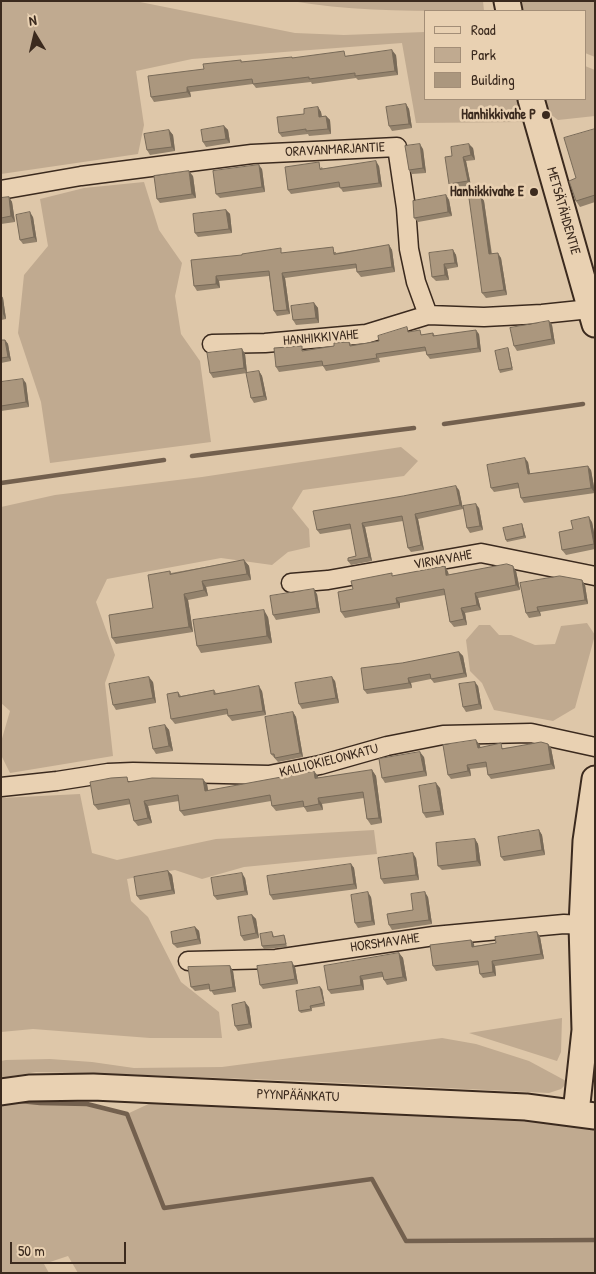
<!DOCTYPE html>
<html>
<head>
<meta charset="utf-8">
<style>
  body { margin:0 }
  #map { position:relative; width:596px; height:1274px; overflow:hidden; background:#dec7a9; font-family:"Patrick Hand",sans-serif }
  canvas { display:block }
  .frame { position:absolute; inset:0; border:2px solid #3b2a1e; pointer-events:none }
  .legend { position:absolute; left:424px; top:10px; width:162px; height:90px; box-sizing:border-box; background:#e9d1b2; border:1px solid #a38e77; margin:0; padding:6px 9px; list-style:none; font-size:15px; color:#3b2a1e }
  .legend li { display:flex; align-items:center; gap:10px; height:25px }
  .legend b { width:25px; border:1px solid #a38e77 }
  .north { position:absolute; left:10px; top:10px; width:50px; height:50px; -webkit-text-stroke:4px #e9d1b2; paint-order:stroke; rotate:351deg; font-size:14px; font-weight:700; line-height:20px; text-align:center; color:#3b2a1e }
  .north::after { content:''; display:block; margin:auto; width:18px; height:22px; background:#3b2a1e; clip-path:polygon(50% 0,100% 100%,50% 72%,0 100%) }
  .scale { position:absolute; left:10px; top:1242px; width:116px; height:22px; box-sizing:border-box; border:2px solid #3b2a1e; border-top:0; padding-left:6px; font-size:15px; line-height:18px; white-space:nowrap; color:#3b2a1e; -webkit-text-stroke:4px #e9d1b2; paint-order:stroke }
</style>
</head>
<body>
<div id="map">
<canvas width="596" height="1274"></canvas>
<div class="frame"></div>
<ul class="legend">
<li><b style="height:6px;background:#e9d1b2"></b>Road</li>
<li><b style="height:14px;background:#c0aa90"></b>Park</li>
<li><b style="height:14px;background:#ab977e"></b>Building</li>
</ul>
<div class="north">N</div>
<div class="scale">50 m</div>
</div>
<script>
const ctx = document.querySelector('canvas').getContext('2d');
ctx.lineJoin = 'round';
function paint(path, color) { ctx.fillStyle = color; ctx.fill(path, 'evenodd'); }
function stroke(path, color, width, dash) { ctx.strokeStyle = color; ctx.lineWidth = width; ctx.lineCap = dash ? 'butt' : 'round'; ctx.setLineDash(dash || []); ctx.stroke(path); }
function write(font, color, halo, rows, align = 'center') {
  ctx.font = font + ' "Patrick Hand",sans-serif'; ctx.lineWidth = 5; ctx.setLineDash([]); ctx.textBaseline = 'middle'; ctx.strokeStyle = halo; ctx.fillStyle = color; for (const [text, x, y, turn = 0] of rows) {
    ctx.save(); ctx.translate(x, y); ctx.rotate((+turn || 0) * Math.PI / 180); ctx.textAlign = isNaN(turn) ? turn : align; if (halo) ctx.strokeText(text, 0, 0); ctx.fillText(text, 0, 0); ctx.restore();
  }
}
const green = new Path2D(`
  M 1,1 L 135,1 L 295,33 L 344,35 L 425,32 L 425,99 L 518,99 L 524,122 L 416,123 L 402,43 L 192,59 L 136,71 L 144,125 L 138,154 L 1,174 Z
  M 291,1 L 483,1 L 484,11 C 420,11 355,12 291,1 Z
  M 522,1 L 595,1 L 595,57 L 585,53 L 585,11 L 523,11 Z
  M 585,66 L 595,70 L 595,116 L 558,120 L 545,110 L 543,99 L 585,99 Z
  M 144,182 L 159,230 L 182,263 L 175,296 L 181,334 L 200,361 L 211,442 L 50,463 L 41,402 L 18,333 L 24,275 L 48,246 L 40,199 L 84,188 Z
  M 401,447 L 418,461 L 404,476 L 303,490 L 292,508 L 309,529 L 310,547 L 288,552 L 272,565 L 221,558 L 107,579 L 96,602 L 115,655 L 105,683 L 113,756 L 10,773 L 1,755 L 1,742 L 10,711 L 1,703 L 1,507 L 55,495 L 202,477 Z
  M 587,623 L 595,635 L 575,708 L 553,721 L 494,710 L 482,683 L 470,671 L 466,640 L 479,625 L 490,625 L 499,635 L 511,635 L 535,645 L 555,644 L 561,626 Z
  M 80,794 L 92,853 L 117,860 L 216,839 L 374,830 L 377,854 L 244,867 L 202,879 L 175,870 L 127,879 L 131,901 L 148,917 L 181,982 L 219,1012 L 222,1038 L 150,1038 L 33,1029 L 1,1032 L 1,798 Z
  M 562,1018 L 561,1052 L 557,1061 L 469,1033 Z
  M 442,1038 L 476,1044 L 529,1061 L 568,1082 L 561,1089 L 549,1093 L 302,1081 L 115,1074 L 36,1072 L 1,1078 L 1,1061 L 6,1060 L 50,1059 L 92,1062 L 134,1068 L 222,1067 Z
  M 9,1100 L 40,1103 L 87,1104 L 127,1114 L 155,1101 L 515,1117 L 595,1128 L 595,1273 L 78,1273 L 68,1256 L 44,1264 L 49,1273 L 1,1273 L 1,1102 Z`);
const stream = new Path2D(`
  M 444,424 L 583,404
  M 192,456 L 414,428
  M 1,483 L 164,460
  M 20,1101 L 40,1103 L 87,1104 L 127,1114 L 164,1208 L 372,1179 L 406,1241 L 595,1240`);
const minor = new Path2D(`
  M 1,190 L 81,176 L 252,154 L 397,147 L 406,208 L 409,249 L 416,282 L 428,315 L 484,317 L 542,314 L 590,309
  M 212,344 L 265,343 L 366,334 L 428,315
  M 291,583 L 328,580 L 481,553 L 595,576
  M 1,787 L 57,781 L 108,773 L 133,772 L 269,775 L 320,765 L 387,746 L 443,735 L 531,733 L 595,747
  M 188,961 L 276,959 L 434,936 L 564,924 L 582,925`);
const secondary = new Path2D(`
  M 507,1 L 509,11
  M 531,99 L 595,324
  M 1,1092 L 29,1088 L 93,1087 L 526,1107 L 595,1116
  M 576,1113 L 585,1030 L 582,925 L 586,841 L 595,779`);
const wall = new Path2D(`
  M 396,55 L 398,75 L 358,80 L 356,78 L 312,84 L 311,82 L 256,88 L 253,84 L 190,92 L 191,97 L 154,102 L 151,97 L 204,69 L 243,62 L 293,58 Z
  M 406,104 L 409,109 L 412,128 L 392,131 L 389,126 Z
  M 318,107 L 321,112 L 322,116 L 326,116 L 330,120 L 331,134 L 309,136 L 308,134 L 282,137 L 279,133 L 304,114 Z
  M 224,126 L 228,130 L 230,143 L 206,147 L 203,142 Z
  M 595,129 L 595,202 L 580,207 L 576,201 L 576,178 Z
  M 169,130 L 173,135 L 175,151 L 150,155 L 147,150 Z
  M 473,148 L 475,160 L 466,161 L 471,186 L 453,188 L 449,184 L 452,156 Z
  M 423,149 L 426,173 L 412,174 L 409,170 Z
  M 379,166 L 382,187 L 343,192 L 340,187 L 291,194 L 288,190 L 322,167 L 323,169 Z
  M 262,169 L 265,192 L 220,198 L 216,194 Z
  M 193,176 L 196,198 L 160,203 L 157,199 Z
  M 446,195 L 449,200 L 452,216 L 418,222 L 414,218 Z
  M 481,196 L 484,201 L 492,254 L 501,258 L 507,295 L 486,298 L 482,293 Z
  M 9,197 L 12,202 L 15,222 L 1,224 L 1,198 Z
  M 226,210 L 230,214 L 232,233 L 198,237 L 195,233 Z
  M 33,217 L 37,242 L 23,244 L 20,240 Z
  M 389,245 L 392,250 L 395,272 L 361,277 L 357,272 L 357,268 L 285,278 L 290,314 L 277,316 L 274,311 L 269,276 L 219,281 L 220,288 L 197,291 L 194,286 L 191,260 L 284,253 L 336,252 L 336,253 Z
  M 453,250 L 456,255 L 458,267 L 447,269 L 449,280 L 436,281 L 432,277 Z
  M 1,295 L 3,298 L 6,319 L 1,320 Z
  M 314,303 L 318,308 L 319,323 L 296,325 L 293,320 Z
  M 549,321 L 552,325 L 555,344 L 517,351 L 514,346 Z
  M 410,332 L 423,335 L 433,333 L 435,336 L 479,334 L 481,352 L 430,359 L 427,355 L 426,351 L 379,358 L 380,362 L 326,371 L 323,366 L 279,372 L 276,367 L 305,350 L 334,346 L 349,342 L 352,345 L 379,341 Z
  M 1,340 L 5,340 L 8,344 L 11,361 L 1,363 Z
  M 508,348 L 509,351 L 513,370 L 500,373 L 499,370 Z
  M 242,349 L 245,354 L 247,373 L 213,378 L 210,373 Z
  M 259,371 L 262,376 L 267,400 L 254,403 L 251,398 Z
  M 1,382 L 26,383 L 29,407 L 1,411 Z
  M 528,462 L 530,474 L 591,470 L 595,493 L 524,503 L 521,498 L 519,488 L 494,492 L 491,488 Z
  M 459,490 L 463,509 L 418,519 L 424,550 L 411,552 L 408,548 L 403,521 L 365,527 L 372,561 L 351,565 L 348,561 L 356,556 L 351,529 L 320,534 L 317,530 Z
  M 479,508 L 483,530 L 470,533 L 467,528 Z
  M 592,522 L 595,538 L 595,549 L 566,555 L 562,550 L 573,529 Z
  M 522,524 L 523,527 L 526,538 L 507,542 L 506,540 Z
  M 244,560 L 249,566 L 251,580 L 206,587 L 208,596 L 188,600 L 193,632 L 116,644 L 112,638 L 153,608 L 170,571 L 171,573 Z
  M 445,566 L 448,572 L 449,575 L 516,571 L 520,590 L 478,598 L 481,610 L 465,613 L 467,625 L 454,627 L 450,622 L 445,595 L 400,603 L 400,608 L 345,618 L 341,612 L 353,589 L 393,576 Z
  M 582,580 L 585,585 L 588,604 L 540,612 L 541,616 L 529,618 L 526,613 Z
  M 317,594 L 320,613 L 276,620 L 273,615 Z
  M 268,617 L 272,643 L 201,653 L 197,646 Z
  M 459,652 L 463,656 L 467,677 L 434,683 L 431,679 L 411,683 L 412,688 L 367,694 L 364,690 L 402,663 Z
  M 335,681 L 339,703 L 302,709 L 299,704 Z
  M 153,682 L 156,703 L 116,710 L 113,705 Z
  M 478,686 L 482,709 L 466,712 L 463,707 Z
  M 214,690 L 216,693 L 262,691 L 266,715 L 232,721 L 228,716 L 228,714 L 175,724 L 171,719 L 178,692 L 181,696 Z
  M 293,712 L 296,717 L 303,757 L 278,762 L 271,754 Z
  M 165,725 L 169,730 L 173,751 L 156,754 L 153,749 Z
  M 548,744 L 551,748 L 555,769 L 491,779 L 488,775 L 487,767 L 470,769 L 471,776 L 451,779 L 448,775 L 480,745 L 480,747 L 504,748 Z
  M 424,757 L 427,776 L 385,783 L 382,778 Z
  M 372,770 L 376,776 L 382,823 L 371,825 L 367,819 L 364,798 L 322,804 L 323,810 L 307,812 L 304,807 L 276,811 L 272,806 L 271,801 L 184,816 L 180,811 L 179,801 L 148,806 L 152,823 L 138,826 L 134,821 L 131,804 L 98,810 L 94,805 L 130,782 L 207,784 L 208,791 L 318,776 L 318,778 Z
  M 440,788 L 444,815 L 426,818 L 423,813 Z
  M 539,830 L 542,835 L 545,855 L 504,861 L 501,857 Z
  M 475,839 L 478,844 L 481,866 L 442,870 L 438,866 Z
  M 416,858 L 419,880 L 384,884 L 381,879 Z
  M 351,864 L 354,868 L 357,889 L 273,900 L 270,895 Z
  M 168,871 L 172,875 L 175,894 L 140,900 L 137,896 Z
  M 245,878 L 248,895 L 217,900 L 214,896 Z
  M 371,897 L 375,925 L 358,928 L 355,923 Z
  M 428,897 L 432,924 L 392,930 L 389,925 L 413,910 Z
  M 252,915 L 256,919 L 259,938 L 244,941 L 241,936 Z
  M 195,927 L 199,931 L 201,944 L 177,948 L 173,944 Z
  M 537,932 L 540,937 L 544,959 L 495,966 L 496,976 L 483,978 L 480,974 L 479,965 L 436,971 L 433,966 L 471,940 L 474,944 L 474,946 L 496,943 Z
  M 273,934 L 274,937 L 284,935 L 285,937 L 287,947 L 264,949 L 262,946 Z
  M 399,953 L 403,958 L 407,981 L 387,985 L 384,980 L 383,977 L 363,980 L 364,990 L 331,994 L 328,990 Z
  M 230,966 L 233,971 L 236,992 L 214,995 L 210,989 L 195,991 L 191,987 Z
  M 295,967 L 298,984 L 263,989 L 260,985 Z
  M 322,989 L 325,1006 L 312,1008 L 312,1011 L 301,1013 L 299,1011 Z
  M 249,1007 L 252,1028 L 238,1031 L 235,1026 Z`);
const shadedWall = new Path2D(`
  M 392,50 L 396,55 L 398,75 L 395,71 Z
  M 187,87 L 190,92 L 191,97 L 187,92 Z
  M 406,104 L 409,109 L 412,128 L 409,124 Z
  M 318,107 L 321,112 L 322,121 L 319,117 Z
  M 326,116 L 330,120 L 331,134 L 328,129 Z
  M 224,126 L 228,130 L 230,143 L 226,139 Z
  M 169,130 L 173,135 L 175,151 L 172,147 Z
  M 420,144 L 423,149 L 426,173 L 423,168 Z
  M 469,144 L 473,148 L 475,160 L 471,155 Z
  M 463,157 L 466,161 L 471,186 L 468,181 Z
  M 376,161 L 379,166 L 382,187 L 379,183 Z
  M 259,165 L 262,169 L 265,192 L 262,187 Z
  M 189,171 L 193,176 L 196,198 L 192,194 Z
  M 446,195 L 449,200 L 452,216 L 448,212 Z
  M 481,196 L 484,201 L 492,259 L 489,254 Z
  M 9,197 L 12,202 L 15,222 L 11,216 Z
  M 226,210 L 230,214 L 232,233 L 229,229 Z
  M 30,212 L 33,217 L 37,242 L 34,237 Z
  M 389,245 L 392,250 L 395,272 L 392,267 Z
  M 453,250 L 456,255 L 458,267 L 455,263 Z
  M 498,253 L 501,258 L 507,295 L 504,290 Z
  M 444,264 L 447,269 L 449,280 L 445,275 Z
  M 282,273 L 285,278 L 290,314 L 287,310 Z
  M 216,276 L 219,281 L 220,288 L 216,284 Z
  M 1,295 L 3,298 L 6,319 L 3,314 Z
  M 314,303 L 318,308 L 319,323 L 316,318 Z
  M 549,321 L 552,325 L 555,344 L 552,339 Z
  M 476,330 L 479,334 L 481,352 L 478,348 Z
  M 5,340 L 8,344 L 11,361 L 8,357 Z
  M 242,349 L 245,354 L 247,373 L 244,368 Z
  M 259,371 L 262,376 L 267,400 L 264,396 Z
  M 23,379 L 26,383 L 29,407 L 26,402 Z
  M 525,458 L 528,462 L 531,479 L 528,474 Z
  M 588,466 L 591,470 L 595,493 L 591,488 Z
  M 456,486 L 459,490 L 463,509 L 460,505 Z
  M 476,504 L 479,508 L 483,530 L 480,526 Z
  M 415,514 L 418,519 L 424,550 L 421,545 Z
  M 589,517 L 592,522 L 595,538 L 595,546 L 594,544 Z
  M 362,523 L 365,527 L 372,561 L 369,557 Z
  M 522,524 L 523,527 L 526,538 L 524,536 Z
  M 244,560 L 249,566 L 251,580 L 247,574 Z
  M 445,566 L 448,572 L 450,581 L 446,575 Z
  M 513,566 L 516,571 L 520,590 L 516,585 Z
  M 582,580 L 585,585 L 588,604 L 585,600 Z
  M 202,581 L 206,587 L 208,596 L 204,590 Z
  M 314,589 L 317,594 L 320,613 L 317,608 Z
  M 475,593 L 478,598 L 481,610 L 477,605 Z
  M 184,594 L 188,600 L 193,632 L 189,627 Z
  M 396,598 L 400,603 L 400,608 L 397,603 Z
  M 537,607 L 540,612 L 541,616 L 538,611 Z
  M 461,608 L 465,613 L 467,625 L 464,619 Z
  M 264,610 L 268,617 L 272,643 L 267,636 Z
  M 459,652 L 463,656 L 467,677 L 464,673 Z
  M 149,677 L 153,682 L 156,703 L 153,698 Z
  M 332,677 L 335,681 L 339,703 L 336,698 Z
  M 408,678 L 411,683 L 412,688 L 409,683 Z
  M 475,682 L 478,686 L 482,709 L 479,704 Z
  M 259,686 L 262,691 L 266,715 L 263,711 Z
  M 293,712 L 296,717 L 303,757 L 300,753 Z
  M 165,725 L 169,730 L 173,751 L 169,746 Z
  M 476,740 L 480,745 L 481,752 L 478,748 Z
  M 548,744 L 551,748 L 555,769 L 551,764 Z
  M 420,752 L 424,757 L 427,776 L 424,771 Z
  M 467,765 L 470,769 L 471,776 L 468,771 Z
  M 372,770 L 376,776 L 382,823 L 379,818 Z
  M 314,771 L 318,776 L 319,784 L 315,778 Z
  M 203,779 L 207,784 L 209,796 L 205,791 Z
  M 436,783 L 440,788 L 444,815 L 441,811 Z
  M 318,798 L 322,804 L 323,810 L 319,804 Z
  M 144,801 L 148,806 L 152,823 L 148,818 Z
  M 539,830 L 542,835 L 545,855 L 542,850 Z
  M 475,839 L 478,844 L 481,866 L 477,861 Z
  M 413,853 L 416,858 L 419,880 L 416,875 Z
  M 351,864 L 354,868 L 357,889 L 354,884 Z
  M 168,871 L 172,875 L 175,894 L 172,890 Z
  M 242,873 L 245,878 L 248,895 L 245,891 Z
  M 368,892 L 371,897 L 375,925 L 372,921 Z
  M 425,892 L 428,897 L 432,924 L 429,920 Z
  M 252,915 L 256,919 L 259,938 L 256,933 Z
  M 195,927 L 199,931 L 201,944 L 198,939 Z
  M 537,932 L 540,937 L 544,959 L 541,954 Z
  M 471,940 L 474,944 L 475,951 L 472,947 Z
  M 399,953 L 403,958 L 407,981 L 403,977 Z
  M 492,961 L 495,966 L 496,976 L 493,972 Z
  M 292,962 L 295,967 L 298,984 L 295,979 Z
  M 230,966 L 233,971 L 236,992 L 233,987 Z
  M 360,976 L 363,980 L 364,990 L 361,985 Z
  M 320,987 L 322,989 L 325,1006 L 324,1003 Z
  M 245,1002 L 249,1007 L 252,1028 L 249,1024 Z`);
const building = new Path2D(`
  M 392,50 L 395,71 L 355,76 L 355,73 L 309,79 L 309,77 L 253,84 L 252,79 L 187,87 L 187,92 L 151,97 L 148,76 L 204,69 L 203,64 L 241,60 L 241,62 L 292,57 L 292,58 L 344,51 L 345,56 Z
  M 406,104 L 409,124 L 389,126 L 386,107 Z
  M 318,107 L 319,117 L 326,116 L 328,129 L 306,131 L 306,129 L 279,133 L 277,117 L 304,114 L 304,109 Z
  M 224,126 L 226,139 L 203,142 L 201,130 Z
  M 595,129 L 595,195 L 576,201 L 569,181 L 576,178 L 564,138 Z
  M 169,130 L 172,147 L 147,150 L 144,134 Z
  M 420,144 L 423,168 L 409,170 L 405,146 Z
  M 469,144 L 471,155 L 463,157 L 468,181 L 449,184 L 445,157 L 452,156 L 451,147 Z
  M 376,161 L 379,183 L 340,188 L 339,182 L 288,190 L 285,167 L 319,162 L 320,169 Z
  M 259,165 L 262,187 L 216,194 L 213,171 Z
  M 189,171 L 192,194 L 157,199 L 154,176 Z
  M 446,195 L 448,212 L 414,218 L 413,201 Z
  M 481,196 L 489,254 L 498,253 L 504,290 L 482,293 L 469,198 Z
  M 9,197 L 11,216 L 1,218 L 1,198 Z
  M 226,210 L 229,229 L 195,233 L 193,214 Z
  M 30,212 L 34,237 L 20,240 L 16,215 Z
  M 389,245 L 392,267 L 357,272 L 356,264 L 282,273 L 287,310 L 274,311 L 269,271 L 216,276 L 216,284 L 194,286 L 191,260 L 242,255 L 242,254 L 281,248 L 281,253 L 333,247 L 334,254 Z
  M 453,250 L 455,263 L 444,264 L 445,275 L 432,277 L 429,253 Z
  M 314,303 L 316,318 L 293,320 L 291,306 Z
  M 549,321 L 552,339 L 514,346 L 510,328 Z
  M 407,327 L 408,332 L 420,330 L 421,335 L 433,333 L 433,336 L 476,330 L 478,348 L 427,355 L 425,347 L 376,354 L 377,358 L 323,366 L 322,361 L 276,367 L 274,348 L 302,346 L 302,351 L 334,346 L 334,343 L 349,342 L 350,346 L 379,341 L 378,336 Z
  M 1,340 L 5,340 L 8,357 L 1,358 Z
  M 508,348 L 512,368 L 499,370 L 495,351 Z
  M 242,349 L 244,368 L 210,373 L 207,353 Z
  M 259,371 L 264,396 L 251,398 L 246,373 Z
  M 23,379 L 26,402 L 1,406 L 1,382 Z
  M 525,458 L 528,474 L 588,466 L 591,488 L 521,498 L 518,483 L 491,488 L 487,465 Z
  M 456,486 L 460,505 L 415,514 L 421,545 L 408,548 L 402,516 L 362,523 L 369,557 L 348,561 L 348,558 L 356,556 L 350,524 L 317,530 L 313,511 L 403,496 Z
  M 476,504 L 480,526 L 467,528 L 463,506 Z
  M 589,517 L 594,544 L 562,550 L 559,532 L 573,529 L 571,521 Z
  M 522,524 L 524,536 L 506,540 L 503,528 Z
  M 244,560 L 247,574 L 202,581 L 204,590 L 184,594 L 189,627 L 112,638 L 109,615 L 153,608 L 148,575 L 170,571 L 170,574 Z
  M 507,564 L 513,566 L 516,585 L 475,593 L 477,605 L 461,608 L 464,619 L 450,622 L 444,589 L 396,598 L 397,603 L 341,612 L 338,592 L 353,589 L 351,581 L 392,573 L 392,576 L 445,566 L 446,575 Z
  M 560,576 L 582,580 L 585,600 L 537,607 L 538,611 L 526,613 L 520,583 Z
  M 314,589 L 317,608 L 273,615 L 270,596 Z
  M 264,610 L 267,636 L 197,646 L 193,620 Z
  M 459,652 L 464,673 L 431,679 L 430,674 L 408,678 L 409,683 L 364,690 L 361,668 L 402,663 Z
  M 149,677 L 153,698 L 113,705 L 109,684 Z
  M 332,677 L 336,698 L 299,704 L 295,683 Z
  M 475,682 L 479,704 L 463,707 L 459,684 Z
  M 259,686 L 263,711 L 228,716 L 227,709 L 171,719 L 167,694 L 178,692 L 179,697 L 214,690 L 214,694 Z
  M 293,712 L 300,753 L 275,758 L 274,754 L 271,754 L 265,717 Z
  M 165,725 L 169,746 L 153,749 L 149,728 Z
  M 476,740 L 478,748 L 501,743 L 502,749 L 541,742 L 548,744 L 551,764 L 488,775 L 486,762 L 467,765 L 468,771 L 448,775 L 443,745 Z
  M 420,752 L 424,771 L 382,778 L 379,759 Z
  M 372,770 L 379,818 L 367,819 L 363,792 L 318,798 L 319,804 L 304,807 L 303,801 L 272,806 L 270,795 L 180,811 L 178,795 L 144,801 L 148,818 L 134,821 L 129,799 L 94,805 L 90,782 L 111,778 L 127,777 L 128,782 L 152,778 L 203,779 L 205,791 L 314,771 L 315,778 Z
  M 436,783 L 441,811 L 423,813 L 419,786 Z
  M 539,830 L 542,850 L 501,857 L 498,837 Z
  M 475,839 L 477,861 L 438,866 L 436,843 Z
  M 413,853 L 416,875 L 381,879 L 378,858 Z
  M 351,864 L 354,884 L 270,895 L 267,876 Z
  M 168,871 L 172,890 L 137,896 L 134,877 Z
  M 242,873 L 245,891 L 214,896 L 211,878 Z
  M 368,892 L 372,921 L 355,923 L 351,895 Z
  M 425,892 L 429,920 L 389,925 L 387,914 L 413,910 L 411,894 Z
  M 252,915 L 256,933 L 241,936 L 238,917 Z
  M 195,927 L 198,939 L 173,944 L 171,932 Z
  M 272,932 L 273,937 L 284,935 L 286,944 L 262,946 L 260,934 Z
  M 537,932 L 541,954 L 492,961 L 493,972 L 480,974 L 478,961 L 433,966 L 430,945 L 471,940 L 472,947 L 496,943 L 495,937 Z
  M 399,953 L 403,977 L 384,980 L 382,972 L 360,976 L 361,985 L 328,990 L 324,966 Z
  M 292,962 L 295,979 L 260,985 L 257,966 Z
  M 230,966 L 233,987 L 210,991 L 209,984 L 191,987 L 188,967 Z
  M 320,987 L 324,1003 L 310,1006 L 311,1009 L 299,1011 L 296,991 Z
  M 245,1002 L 249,1024 L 235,1026 L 232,1005 Z`);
const markers = [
  [546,115,5,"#3b2a1e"],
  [534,192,5,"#3b2a1e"]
];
const poiNames = [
  ["Hanhikkivahe P",536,115],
  ["Hanhikkivahe E",524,192]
];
const streetNames = [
  ["ORAVANMARJANTIE",335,150,-3],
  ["METSÄTÄHDENTIE",563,211,74],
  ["HANHIKKIVAHE",321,338,-5],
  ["VIRNAVAHE",443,560,-10],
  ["KALLIOKIELONKATU",329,761,-14],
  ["HORSMAVAHE",385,943,-8],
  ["PYYNPÄÄNKATU",298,1096,2]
];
paint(green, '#c0aa90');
stroke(stream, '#73604e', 4.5);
stroke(minor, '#3b2a1e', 21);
stroke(secondary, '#3b2a1e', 29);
stroke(minor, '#e9d1b2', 18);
stroke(secondary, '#e9d1b2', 25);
paint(wall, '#93826c');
paint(shadedWall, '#786a58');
paint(building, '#ab977e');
stroke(building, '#786a58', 1);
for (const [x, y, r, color] of markers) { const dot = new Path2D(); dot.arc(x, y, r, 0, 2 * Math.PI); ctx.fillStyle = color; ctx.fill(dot); stroke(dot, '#e9d1b2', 2); }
write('bold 14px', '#3b2a1e', '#e9d1b2', poiNames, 'right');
write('14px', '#3b2a1e', '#e9d1b2', streetNames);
</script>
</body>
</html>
